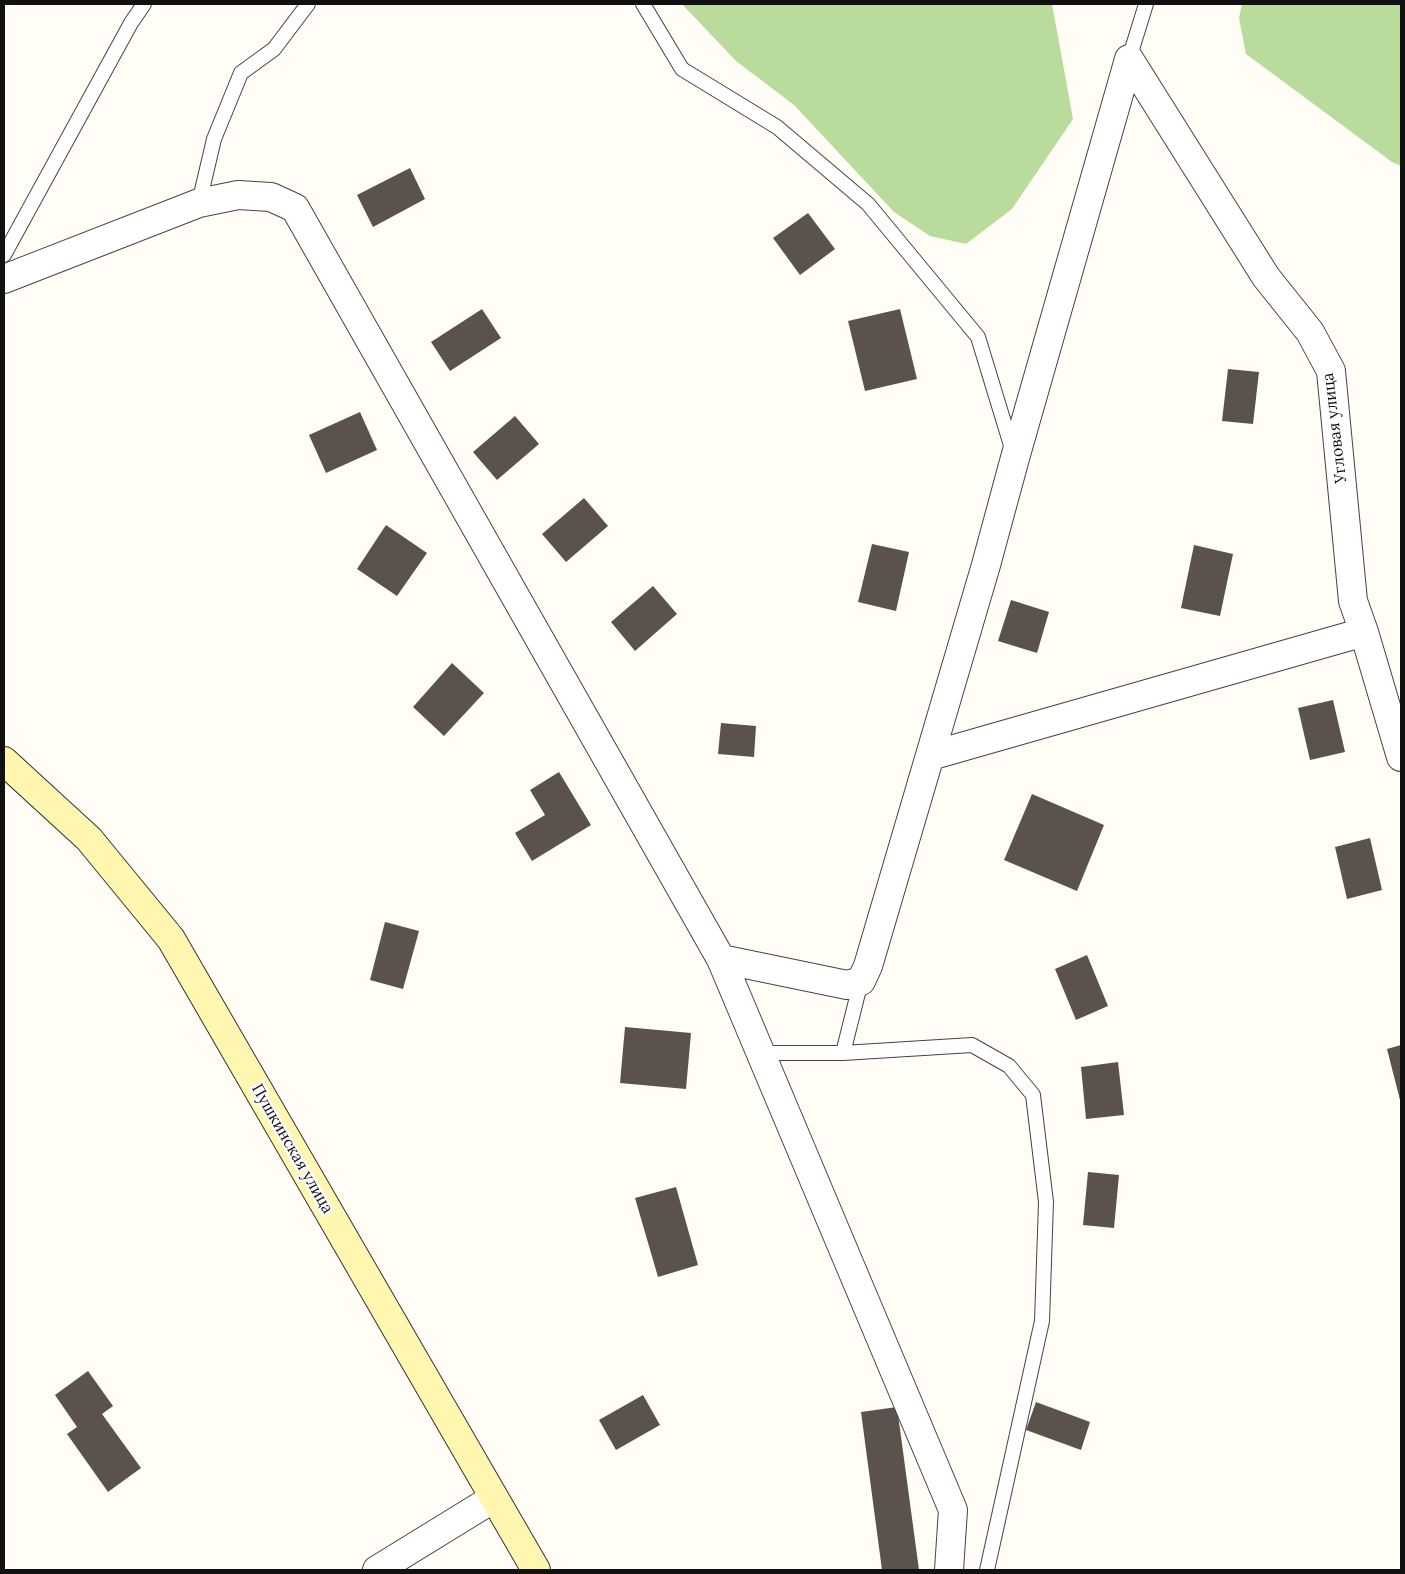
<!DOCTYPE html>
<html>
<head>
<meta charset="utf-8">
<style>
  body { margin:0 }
  #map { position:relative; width:1405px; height:1574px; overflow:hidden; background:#fffdf5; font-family:Lora,serif }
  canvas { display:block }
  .frame { position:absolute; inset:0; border:5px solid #111; pointer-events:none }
</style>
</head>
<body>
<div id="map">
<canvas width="1405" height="1574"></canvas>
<div class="frame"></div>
</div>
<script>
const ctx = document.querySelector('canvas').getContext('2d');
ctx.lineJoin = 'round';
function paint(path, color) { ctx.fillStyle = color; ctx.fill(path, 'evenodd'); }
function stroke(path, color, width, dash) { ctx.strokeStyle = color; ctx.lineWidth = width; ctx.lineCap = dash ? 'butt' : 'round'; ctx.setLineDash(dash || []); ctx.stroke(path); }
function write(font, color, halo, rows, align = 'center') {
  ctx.font = font + ' Lora,serif'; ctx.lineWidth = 5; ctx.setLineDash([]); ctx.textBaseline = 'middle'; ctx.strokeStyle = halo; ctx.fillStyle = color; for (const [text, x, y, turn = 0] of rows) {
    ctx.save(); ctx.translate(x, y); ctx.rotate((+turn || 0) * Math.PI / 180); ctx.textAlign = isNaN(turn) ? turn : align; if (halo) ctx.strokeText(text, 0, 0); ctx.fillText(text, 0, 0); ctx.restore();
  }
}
const forest = new Path2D(`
  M 682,4 L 1052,4 L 1073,119 L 1012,209 L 966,244 L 930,236 L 894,212 L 794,105 L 736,61 Z
  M 1242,4 L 1401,4 L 1401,166 L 1392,162 L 1246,54 L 1239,18 Z`);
const building = new Path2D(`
  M 410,168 L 425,199 L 373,227 L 357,195 Z
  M 808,213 L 835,249 L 800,275 L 773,238 Z
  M 482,309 L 501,338 L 450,371 L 431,342 Z
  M 900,309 L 917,379 L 865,391 L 848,321 Z
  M 1228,369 L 1259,372 L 1253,424 L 1222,421 Z
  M 360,412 L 377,450 L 326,473 L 309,435 Z
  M 515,416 L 539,444 L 497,480 L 473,452 Z
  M 584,498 L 608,526 L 566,562 L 542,534 Z
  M 386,525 L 427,553 L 397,596 L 357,569 Z
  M 872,544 L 909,552 L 896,611 L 858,602 Z
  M 1194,545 L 1233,554 L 1220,616 L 1181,608 Z
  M 653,586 L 677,614 L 635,651 L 611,622 Z
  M 1011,600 L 1049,612 L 1037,653 L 998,641 Z
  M 452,663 L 484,693 L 444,736 L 413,707 Z
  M 1333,700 L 1345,752 L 1310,760 L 1298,708 Z
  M 721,723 L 756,726 L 754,757 L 718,754 Z
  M 559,772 L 591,825 L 532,861 L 515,833 L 545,815 L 530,790 Z
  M 1032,794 L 1104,825 L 1077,891 L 1004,860 Z
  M 1370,838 L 1382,890 L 1347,899 L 1335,847 Z
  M 385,922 L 419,931 L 403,989 L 370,980 Z
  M 1087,955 L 1108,1006 L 1076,1020 L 1055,969 Z
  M 625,1027 L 691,1033 L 686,1089 L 620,1083 Z
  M 1401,1045 L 1401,1100 L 1400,1100 L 1387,1049 Z
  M 1118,1062 L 1124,1115 L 1086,1119 L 1081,1067 Z
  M 1088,1172 L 1119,1175 L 1114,1228 L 1083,1225 Z
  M 676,1187 L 698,1265 L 658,1277 L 635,1198 Z
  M 88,1371 L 113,1406 L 102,1414 L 141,1468 L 108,1492 L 67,1434 L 77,1427 L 55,1395 Z
  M 643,1395 L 660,1425 L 616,1450 L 599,1420 Z
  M 1036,1402 L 1090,1422 L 1081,1450 L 1026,1430 Z
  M 897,1407 L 919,1570 L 882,1570 L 861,1412 Z`);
const service = new Path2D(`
  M 643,4 L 682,69 L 777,127 L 868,204 L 978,337 L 1013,452
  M 1129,59 L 1146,4
  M 199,203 L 214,139 L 241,73 L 274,49 L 308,4
  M 4,255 L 131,23 L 144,4
  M 762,1053 L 843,1053 L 972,1045 L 1009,1066 L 1033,1095 L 1046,1202 L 1042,1321 L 987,1570
  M 843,1053 L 861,981`);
const minor = new Path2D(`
  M 1129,59 L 1266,277 L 1310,332 L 1331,371 L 1353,601 L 1364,632 L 1401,757
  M 4,279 L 199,203 L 238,195 L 271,197 L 295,208 L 721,959 L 953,1510 L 949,1570
  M 930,756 L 1364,632
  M 721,959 L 847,985 L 861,981 L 868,966 L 986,565 L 1015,458 L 1129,59
  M 377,1570 L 494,1498`);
const secondary = new Path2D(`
  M 4,761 L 89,839 L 171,939 L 536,1570`);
const streetNames = [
  ["Угловая улица",1335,428,-97],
  ["Пушкинская улица",292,1149,60]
];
paint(forest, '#b9dc9c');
paint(building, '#5a524d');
stroke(service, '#444', 16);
stroke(minor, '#444', 30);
stroke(secondary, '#333', 30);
stroke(service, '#fff', 14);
stroke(minor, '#fff', 28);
stroke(secondary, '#fff6b0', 28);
write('16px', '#111', '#fff', streetNames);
</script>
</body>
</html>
